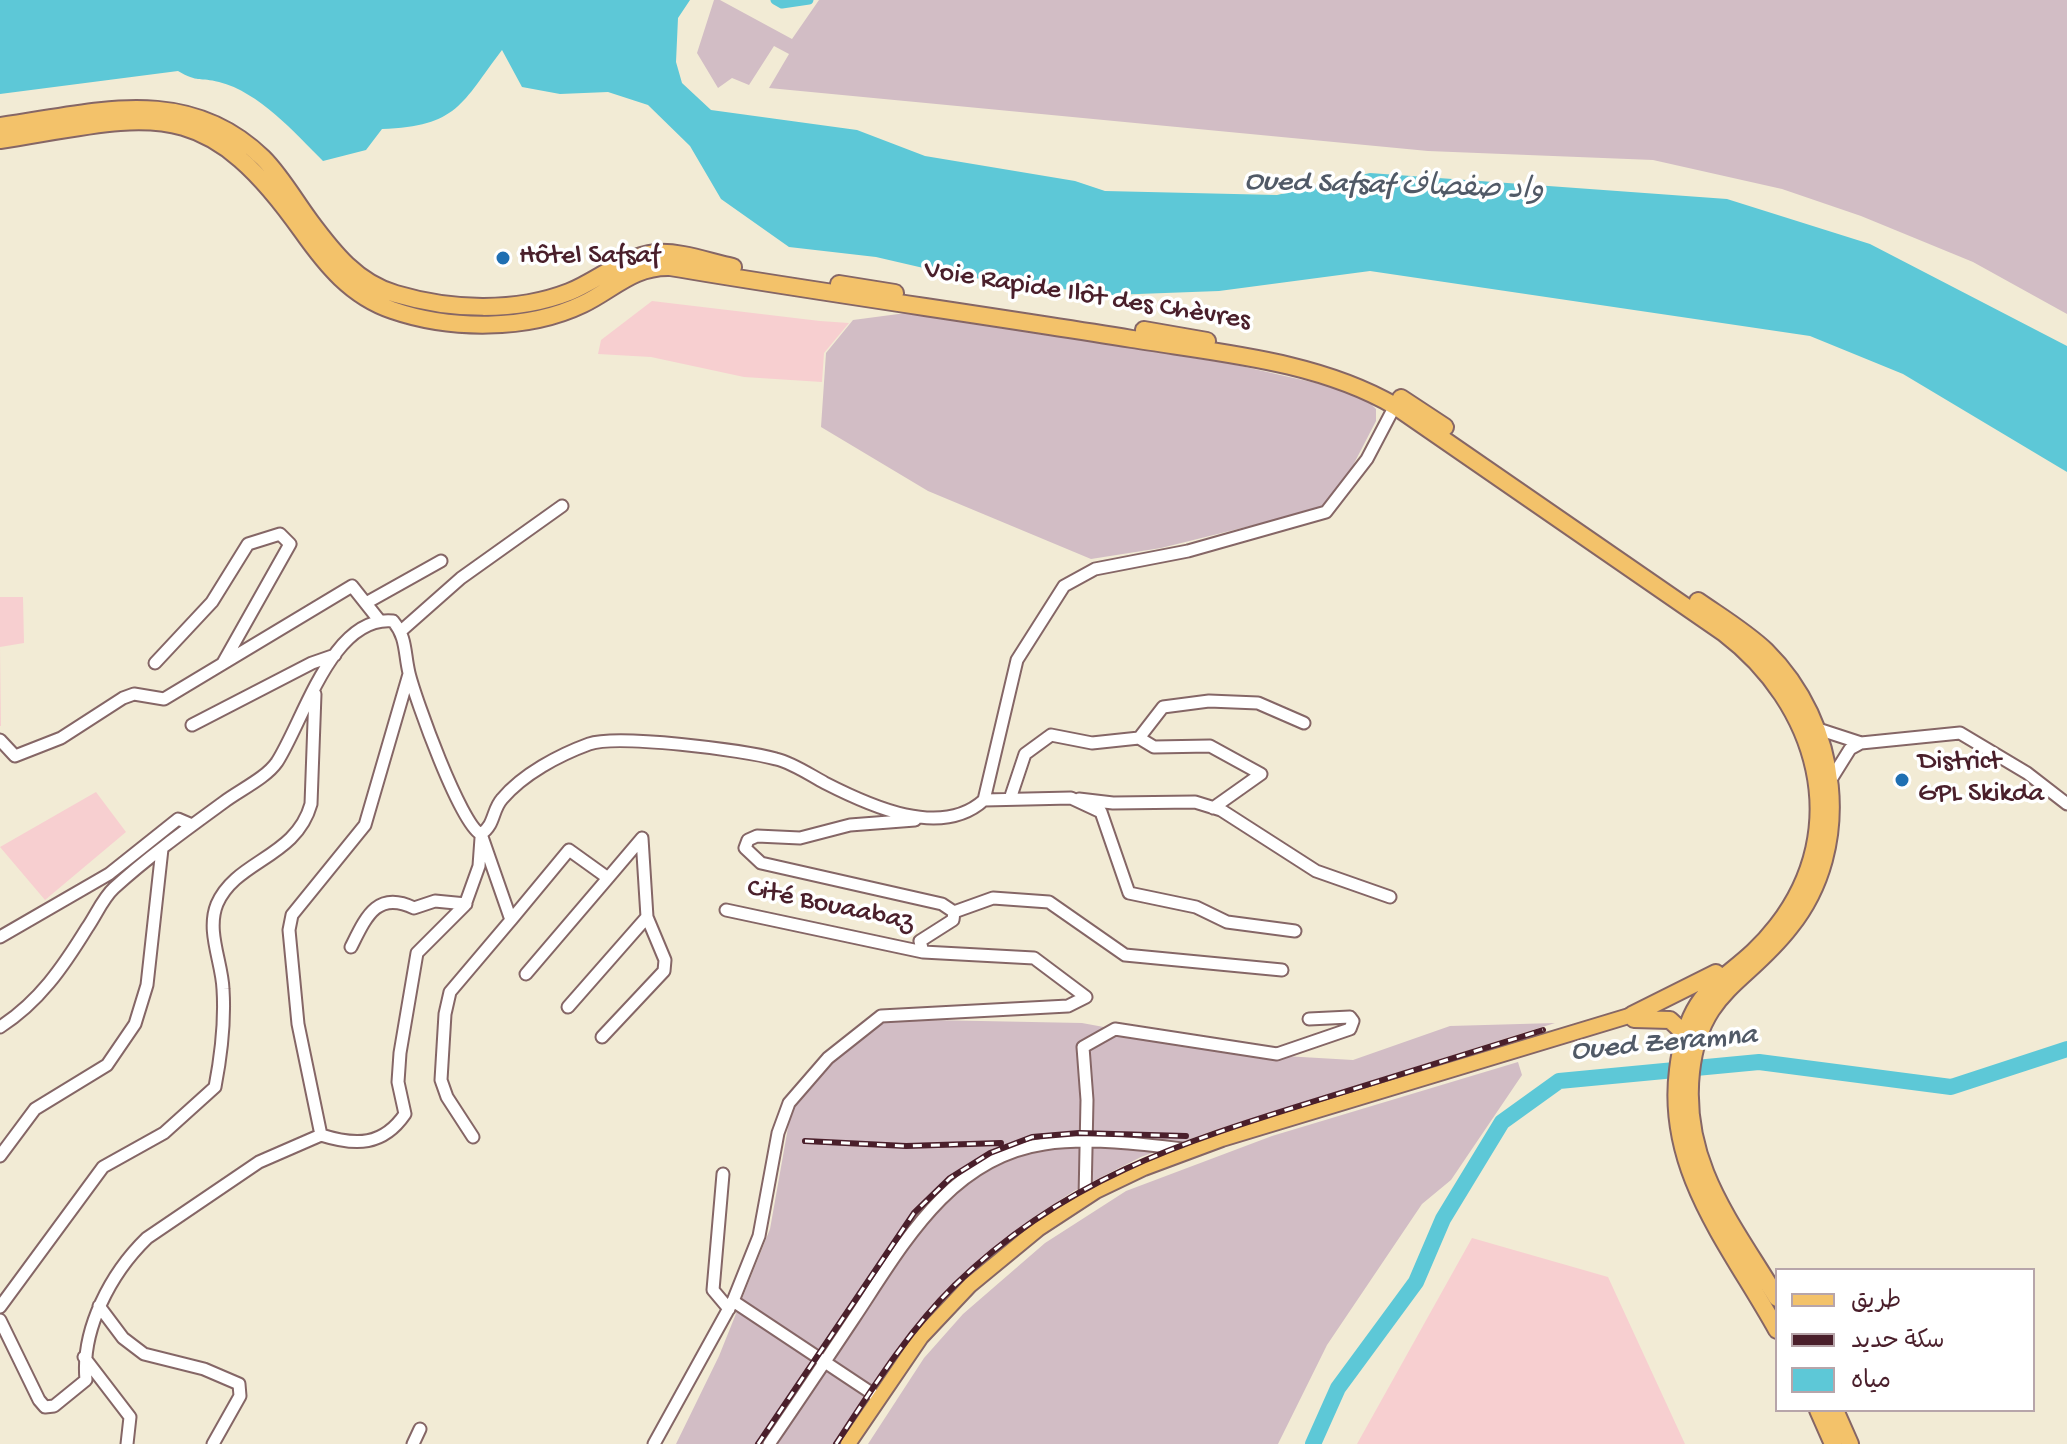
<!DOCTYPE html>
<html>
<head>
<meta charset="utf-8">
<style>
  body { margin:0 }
  #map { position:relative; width:2067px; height:1444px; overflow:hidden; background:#f2ebd5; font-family:"Gochi Hand","Playpen Sans Arabic",sans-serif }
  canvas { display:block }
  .legend { position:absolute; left:1775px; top:1268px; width:260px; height:144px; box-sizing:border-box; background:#fff; border:2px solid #b7a5aa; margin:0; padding:10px 14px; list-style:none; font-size:24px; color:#4a1f2b }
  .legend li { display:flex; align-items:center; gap:16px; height:40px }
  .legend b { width:40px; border:2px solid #b7a5aa }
</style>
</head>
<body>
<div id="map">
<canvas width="2067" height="1444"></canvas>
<ul class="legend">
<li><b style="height:10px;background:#f3c26a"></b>طريق</li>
<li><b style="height:10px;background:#4a1f2b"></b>سكة حديد</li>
<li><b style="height:22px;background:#5dc8d7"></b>مياه</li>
</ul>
</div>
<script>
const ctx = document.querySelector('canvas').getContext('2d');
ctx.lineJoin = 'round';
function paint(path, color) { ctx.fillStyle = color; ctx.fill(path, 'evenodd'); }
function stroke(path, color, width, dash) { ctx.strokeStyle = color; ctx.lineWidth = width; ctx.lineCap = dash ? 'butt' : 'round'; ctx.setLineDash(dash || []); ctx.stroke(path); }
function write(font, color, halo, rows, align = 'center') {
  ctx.font = font + ' "Gochi Hand","Playpen Sans Arabic",sans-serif'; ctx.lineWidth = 7; ctx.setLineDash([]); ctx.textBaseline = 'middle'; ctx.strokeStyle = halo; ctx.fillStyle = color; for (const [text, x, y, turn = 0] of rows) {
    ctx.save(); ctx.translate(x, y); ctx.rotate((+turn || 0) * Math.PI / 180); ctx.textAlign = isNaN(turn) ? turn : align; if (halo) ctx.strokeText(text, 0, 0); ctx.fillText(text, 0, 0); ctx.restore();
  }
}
const built = new Path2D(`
  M 652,301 L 820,321 L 849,323 L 824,353 L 822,382 L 744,377 L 651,357 L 598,354 L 601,340 Z
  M 0,597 L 23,597 L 24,643 L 0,647 L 1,726 L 0,726 Z
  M 96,792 L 126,832 L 45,900 L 0,847 Z
  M 1472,1238 L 1608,1277 L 1685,1444 L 1357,1444 Z`);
const industrial = new Path2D(`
  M 714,0 L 720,0 L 792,39 L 819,0 L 2067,0 L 2067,314 L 1973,262 L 1861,216 L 1782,189 L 1653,160 L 1428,151 L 769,88 L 789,54 L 774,46 L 749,85 L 732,78 L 718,88 L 697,53 Z
  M 906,313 L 1232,364 L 1329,386 L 1367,400 L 1376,409 L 1376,421 L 1346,479 L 1323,508 L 1161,548 L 1091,559 L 928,491 L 821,427 L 826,353 L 853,320 Z
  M 880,1019 L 1082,1023 L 1250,1054 L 1353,1060 L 1450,1026 L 1555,1023 L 1215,1130 L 1141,1157 L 1074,1191 L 1031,1219 L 957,1280 L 925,1317 L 836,1444 L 676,1444 L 719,1356 L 770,1229 L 792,1105 L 815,1076 Z
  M 1518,1062 L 1522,1075 L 1451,1180 L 1422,1204 L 1327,1345 L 1278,1444 L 868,1444 L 924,1358 L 963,1314 L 1045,1243 L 1126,1191 L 1272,1136 Z`);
const water = new Path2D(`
  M 0,0 L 690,0 L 678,18 L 676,62 L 682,83 L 711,110 L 857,130 L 925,156 L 1075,181 L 1105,191 L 1277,195 L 1370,173 L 1727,199 L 1870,244 L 2067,346 L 2067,472 L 1903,374 L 1810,336 L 1370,271 L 1219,291 L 1111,295 L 958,276 L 876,257 L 789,247 L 721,199 L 690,146 L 648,105 L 608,92 L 560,94 L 522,87 L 502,50 C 461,104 458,126 382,129 L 366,150 L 323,161 C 295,133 259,92 219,82 C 200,77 198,83 178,71 L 0,94 Z`);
const canal = new Path2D(`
  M 775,0 L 782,4 L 809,0`);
const river = new Path2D(`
  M 1313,1444 L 1338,1388 L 1416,1282 L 1443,1219 L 1502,1122 L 1559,1081 L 1759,1062 L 1951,1087 L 2067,1049`);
const minor = new Path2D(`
  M 366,603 L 441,561
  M 401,631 L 461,578 L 562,506
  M 155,663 L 212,602 L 248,544 L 280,534 L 290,544 L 223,663
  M 192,725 L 312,663 L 335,655
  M 1818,729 L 1861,743
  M 1139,738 L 1163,707 L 1209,701 L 1258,703 L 1304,723
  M 0,740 L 15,756 L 61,738 L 123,698 L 134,694 L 164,699 L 352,586 L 379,620
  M 1830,781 L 1850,749 L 1861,743 L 1960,733 L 2027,773 L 2067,804
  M 1010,799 L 1025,754 L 1051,735 L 1092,743 L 1139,738 L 1154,747 L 1210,746 L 1261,774 L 1213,808
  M 1079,799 L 1113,803 L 1195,802 L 1221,810 L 1316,871 L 1390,897
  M 984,800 L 1071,798 L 1101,812 L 1129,893 L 1196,907 L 1227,922 L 1295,931
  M 481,834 L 511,920 L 569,850 L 608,878 L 642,838 L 647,917 L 568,1007
  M 726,910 L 923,952
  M 954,912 L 993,898 L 1049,902 L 1125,955 L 1282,970
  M 0,937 L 109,874 L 178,819 L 192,825
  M 351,947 C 366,917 377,890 414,908 L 435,901 L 466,904
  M 526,974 L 608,878
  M 0,1027 C 39,1002 63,967 87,928 C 96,915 103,898 114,888 C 148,857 187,829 224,802 C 240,790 266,778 277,762 C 304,720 332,615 393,621 C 407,638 404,652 409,673 C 415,698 461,826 481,834 C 495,825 492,810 502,799 C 523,774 559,755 589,744 C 617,734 744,750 776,759 C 793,763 810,775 825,783 C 870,806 941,839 984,800 L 1017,660 L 1064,586 L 1095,569 L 1188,551 L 1326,512 L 1367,459 L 1398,400
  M 602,1037 L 664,971 L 665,960 L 647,917
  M 321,1135 C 356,1146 383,1146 405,1114 L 398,1082 L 400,1053 L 417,953 L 465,905 L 479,866 L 481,838
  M 473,1137 L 447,1097 L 441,1080 L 445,1014 L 450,992 L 511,920
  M 0,1156 L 35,1109 L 107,1065 L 135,1024 L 147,985 L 162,849
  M 723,1174 L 713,1290 L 729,1309
  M 1085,1198 L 1087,1100 L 1083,1047 L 1115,1029 L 1277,1054 L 1350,1029 L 1353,1021 L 1350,1017 L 1309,1019
  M 733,1301 L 879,1398
  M 99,1306 L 123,1338 L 144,1354 L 204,1369 L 239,1384 L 240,1396 L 213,1444
  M 0,1307 L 103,1167 L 164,1133 L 215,1087 C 221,1056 225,1020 223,989 C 222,962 206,931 217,904 C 236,860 296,858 311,804 L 315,694
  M 0,1320 L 39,1400 L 45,1407 L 54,1406 L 86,1380 C 81,1329 111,1273 147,1238 L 259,1162 L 321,1135 L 298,1024 L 289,930 L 292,915 L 365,825 L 409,674
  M 84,1357 L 130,1417 L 127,1444
  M 413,1444 L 420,1429
  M 654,1444 L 733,1301 L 759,1236 L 778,1133 L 789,1103 L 828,1058 L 881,1016 L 1068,1006 L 1086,997 L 1034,958 L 923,952 L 920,941 L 953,920 L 954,912 L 942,904 L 761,863 L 745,848 L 748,840 L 757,836 L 800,838 L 850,825 L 915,820
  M 769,1444 C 798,1402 826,1360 854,1318 C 902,1246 949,1158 1044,1144 C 1091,1137 1143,1144 1190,1150`);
const major = new Path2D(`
  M 848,1444 L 921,1337 L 970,1285 L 1038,1229 L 1096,1191 L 1144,1168 L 1222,1139 L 1632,1015`);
const highway = new Path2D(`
  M 0,126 C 94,113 186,83 263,158 C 281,176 295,201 310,221 C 333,252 357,283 396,294 C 450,310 515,313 569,292 C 599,280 622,257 656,253 C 680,251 709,262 733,267
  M 0,140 C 152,116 203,91 302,231 C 326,265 351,296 392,310 C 450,330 527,331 583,304 C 614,289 633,266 670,267 C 824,293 978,314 1132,339 C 1219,353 1318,361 1395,406 L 1724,633 C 1817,704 1854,827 1777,926 C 1730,987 1689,976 1678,1070 C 1665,1171 1731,1247 1777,1330
  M 839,284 L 895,293
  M 1144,330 L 1207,341
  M 1401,398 L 1445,427
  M 1698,601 C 1721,617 1746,632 1766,651 C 1839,723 1855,846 1790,927 C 1746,984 1700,990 1691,1072 C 1681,1164 1733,1224 1777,1298
  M 1632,1015 L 1716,973
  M 1634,1019 L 1670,1020 L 1685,1034
  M 1818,1410 L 1833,1444
  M 1835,1410 L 1850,1444`);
const rail = new Path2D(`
  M 805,1141 L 906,1146 L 1001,1143
  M 758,1444 L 914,1213 L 950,1178 L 990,1153 L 1032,1137 L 1079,1133 L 1186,1136
  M 836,1444 C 872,1389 908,1331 955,1285 C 1063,1180 1179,1143 1318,1100 C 1393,1077 1468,1053 1543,1030`);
const markers = [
  [503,258,8,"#1f6fb2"],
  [1902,780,8,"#1f6fb2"]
];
const poiNames = [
  ["Hôtel Safsaf",519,258],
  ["District",1918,764],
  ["GPL Skikda",1918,796]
];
const streetNames = [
  ["Voie Rapide Ilôt des Chèvres",1087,297,9],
  ["Cité Bouaabaz",830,907,12]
];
const waterNames = [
  ["Oued Safsaf واد صفصاف",1394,188,2],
  ["Oued Zeramna",1664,1045,-5]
];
paint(built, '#f7cfd0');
paint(industrial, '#d2bdc5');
paint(water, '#5dc8d7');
stroke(canal, '#5dc8d7', 9);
stroke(river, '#5dc8d7', 16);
stroke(minor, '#856666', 15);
stroke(major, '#856666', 18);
stroke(highway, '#856666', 20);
stroke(minor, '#fff', 11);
stroke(major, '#f3c26a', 14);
stroke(highway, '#f3c26a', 16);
stroke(rail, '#4a1f2b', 6);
stroke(rail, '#fff', 3, [9]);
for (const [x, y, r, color] of markers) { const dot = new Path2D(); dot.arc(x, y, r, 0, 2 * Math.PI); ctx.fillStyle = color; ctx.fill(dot); stroke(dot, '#fff', 3); }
write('28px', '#4a1f2b', '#fff', poiNames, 'left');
write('28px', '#4a1f2b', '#fff', streetNames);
write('italic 30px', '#515a67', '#fff', waterNames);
</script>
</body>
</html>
